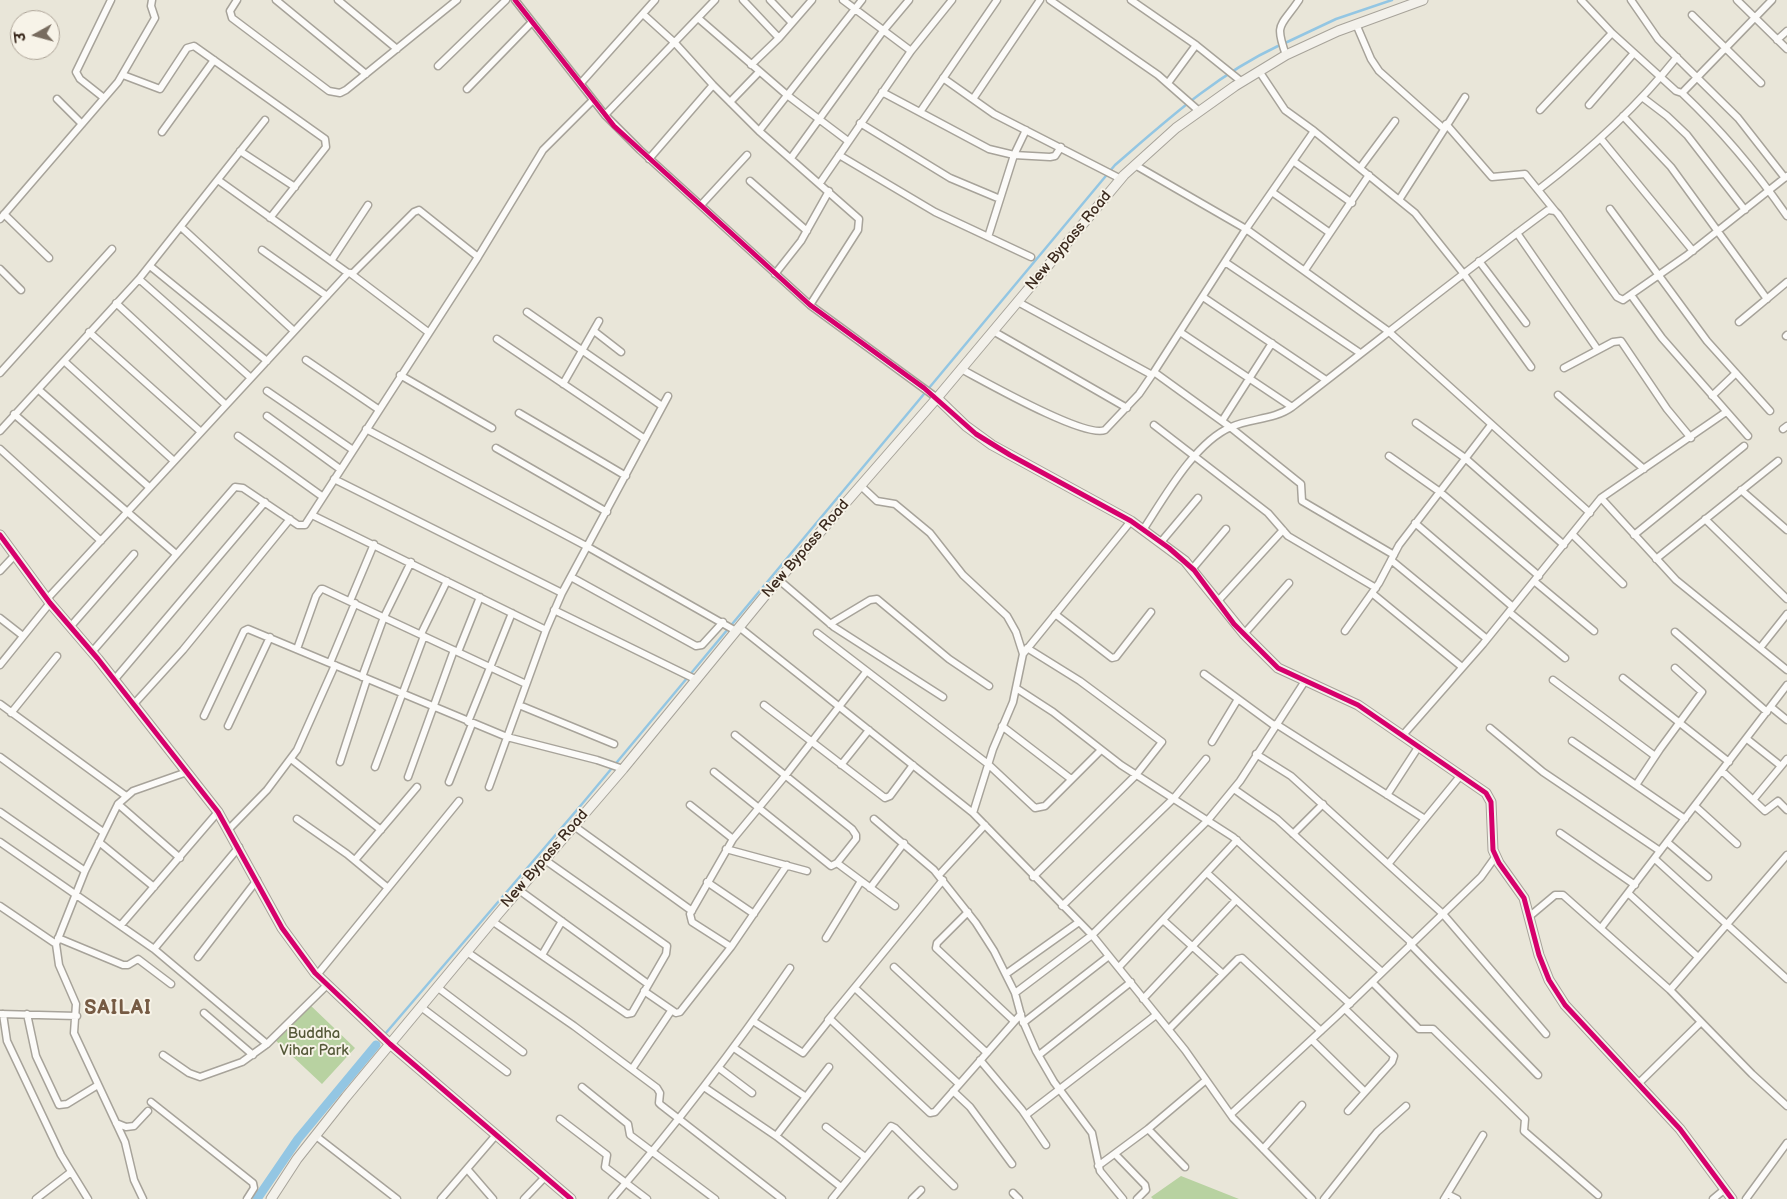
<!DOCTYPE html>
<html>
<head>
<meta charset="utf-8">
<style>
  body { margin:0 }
  #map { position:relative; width:1787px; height:1199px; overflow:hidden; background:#e9e6d9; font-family:"Balsamiq Sans","Playpen Sans Deva",sans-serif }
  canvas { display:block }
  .north { position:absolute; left:10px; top:10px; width:50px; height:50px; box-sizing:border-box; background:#f7f3e8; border:1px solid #aca397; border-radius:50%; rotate:263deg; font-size:14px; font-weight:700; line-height:20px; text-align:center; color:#3b2a1e }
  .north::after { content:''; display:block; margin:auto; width:18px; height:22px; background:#786c5f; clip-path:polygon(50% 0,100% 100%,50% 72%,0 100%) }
</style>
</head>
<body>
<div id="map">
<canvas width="1787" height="1199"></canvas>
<div class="north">उ</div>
</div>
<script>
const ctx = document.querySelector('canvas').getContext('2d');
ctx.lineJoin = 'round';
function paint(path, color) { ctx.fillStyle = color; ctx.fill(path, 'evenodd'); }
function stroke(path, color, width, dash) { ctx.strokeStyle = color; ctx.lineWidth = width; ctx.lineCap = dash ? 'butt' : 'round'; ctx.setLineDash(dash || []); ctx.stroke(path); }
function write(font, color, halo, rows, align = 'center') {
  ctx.font = font + ' "Balsamiq Sans",sans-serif'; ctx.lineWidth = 4; ctx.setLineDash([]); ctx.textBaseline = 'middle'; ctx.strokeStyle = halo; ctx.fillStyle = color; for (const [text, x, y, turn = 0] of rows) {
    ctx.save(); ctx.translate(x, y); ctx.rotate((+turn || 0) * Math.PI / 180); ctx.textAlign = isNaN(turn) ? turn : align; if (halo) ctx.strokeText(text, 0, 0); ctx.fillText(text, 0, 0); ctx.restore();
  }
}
const green = new Path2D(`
  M 308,1003 L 355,1048 L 322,1084 L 274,1039 Z
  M 1181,1176 L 1239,1199 L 1153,1199 L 1151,1197 Z`);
const stream = new Path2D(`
  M 1283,44 L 1336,19 L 1392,0
  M 385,1034 L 582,804 L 1115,165 C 1166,121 1216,75 1278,46`);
const canal = new Path2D(`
  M 257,1199 L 298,1139 L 376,1045`);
const street = new Path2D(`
  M 237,0 L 230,11 L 232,18 L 329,91 L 340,93 L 346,90 L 457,0
  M 276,0 L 366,74
  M 338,0 L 397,49
  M 515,0 L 605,115 L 640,150 L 810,305 L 937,398
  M 743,0 L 779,38
  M 770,0 L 792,23
  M 843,0 L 911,51
  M 1050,0 L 1158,75 L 1199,111
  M 1131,0 L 1196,45 L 1242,82
  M 1581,0 L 1612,33 L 1676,91 L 1682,93 L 1772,0
  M 1631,0 L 1658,39 L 1738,118 L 1785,178
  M 1737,0 L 1787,49
  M 643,14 L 675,43 L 713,85 L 759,131 L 859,219 L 858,230 L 810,305
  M 1692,15 L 1761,83
  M 698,18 L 787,95 L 848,141
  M 1356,24 L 1371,59 L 1379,71 L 1443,128
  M 1777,40 L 1787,31
  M 1286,55 C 1274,22 1281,27 1299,0
  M 751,65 L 779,38 L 812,0
  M 438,66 L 506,0
  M 1259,71 L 1285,110 L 1314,131 L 1415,213 L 1463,273 L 1531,367
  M 123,75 L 160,89 L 187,48 L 194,46 L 325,139 L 326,147 L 270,218
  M 943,78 L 994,114 L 1121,179
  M 581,83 L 655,0
  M 1168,83 L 1196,45
  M 467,89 L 532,22
  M 882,92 L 989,149 L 1014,155 L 1050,157 L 1055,156 L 1061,147
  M 1682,93 C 1721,130 1756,171 1787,216
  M 1642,97 L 1667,116 L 1687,135 L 1745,210
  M 104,98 L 80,79 L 76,72 L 111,0
  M 57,99 L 82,124
  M 973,99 L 1040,0
  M 730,102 L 759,72
  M 1589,105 L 1634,53
  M 1540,110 L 1612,33
  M 920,112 L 997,0
  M 605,115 L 715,0
  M 1623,116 L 1671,167 L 1767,299
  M 860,123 L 950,178 L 1000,199
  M 1446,124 L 1492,177 L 1525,174 L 1555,211
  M 759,131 L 862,0
  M 162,132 L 214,60
  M 1601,139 L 1693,251
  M 240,151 L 295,187
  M 839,155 L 935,212 L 1031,257
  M 791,158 L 883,31 L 909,0
  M 649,159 L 713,85
  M 1293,161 L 1352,203
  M 1135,165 L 1246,229 L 1388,331 L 1590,513
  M 1360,168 L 1395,121
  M 218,180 L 348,273 L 353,273 L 414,212 L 419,210 L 478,257
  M 750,181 L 807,231
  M 820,183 L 911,51 L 952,0
  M 1538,190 C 1589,151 1636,108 1677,57
  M 1272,192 L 1330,233
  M 1399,200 L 1465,97
  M 701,205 L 747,155
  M 1610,209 L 1707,341 L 1770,411
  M 4,214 L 49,258
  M 0,219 L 118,82 L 155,18 L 151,6 L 152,0
  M 181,227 L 294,331
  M 1517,233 L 1598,350
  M 988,237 L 1014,155 L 1026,130
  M 262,250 L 327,296
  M 331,261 L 368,205
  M 1479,261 L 1526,323
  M 1225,262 L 1360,353
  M 150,266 L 267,361
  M 0,269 L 21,290
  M 1305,270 L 1369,175
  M 350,273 L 428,332
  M 775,274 L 801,241 L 829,191
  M 139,279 L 251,378
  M 1631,295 L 1662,338 L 1748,436
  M 1203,297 L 1326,380
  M 1018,302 L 1152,375
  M 116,303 L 226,405
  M 527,312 L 662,406
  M 1739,322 L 1787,282
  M 594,331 L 621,352
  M 993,331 L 1127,408
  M 89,332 L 201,432
  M 1180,332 L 1292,407
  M 1786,336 L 1787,335
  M 497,339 L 645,439
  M 306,360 L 378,409
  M 64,361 L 174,461
  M 1564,368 L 1613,342 L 1621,341 L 1667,409 L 1691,438
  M 961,369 C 984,381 1085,439 1105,430 L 1139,394 L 1152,375 L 1246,229 L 1314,131
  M 1154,372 L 1230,427 L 1301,484 L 1302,501 L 1394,555
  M 0,373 L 112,249
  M 400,375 L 492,428
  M 563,384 L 599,321
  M 39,390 L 149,487
  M 267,391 L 353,450
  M 1558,395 L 1644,469
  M 1712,396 L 1736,373
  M 519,413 L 626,476
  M 14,414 L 176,554
  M 267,416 L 340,469
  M 1222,421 L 1272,343
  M 1416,423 L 1465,458 L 1564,545
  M 1154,425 L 1268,513 L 1288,536 L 1376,588
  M 366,429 L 588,547 L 736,631
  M 1783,429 L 1787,426
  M 0,431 L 139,279 L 265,120
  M 238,436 L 323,497
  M 496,448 L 607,512
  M 0,449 L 101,541
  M 1389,456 L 1440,492 L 1539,576
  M 334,479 L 562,593
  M 861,486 L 877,501 L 895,504 L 930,533 L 963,575 L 1007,616 L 1016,632 L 1023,654
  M 1741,490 L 1787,530
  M 1601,498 L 1676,580 L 1787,670
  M 312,515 L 546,630
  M 1705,519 L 1787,599
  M 1415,523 L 1513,607
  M 1143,530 C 1164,498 1195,442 1231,427 C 1251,418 1274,420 1292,407 C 1378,341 1461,274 1548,210 L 1555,211 L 1558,214 L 1617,297 L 1623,300 L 1686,256 L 1787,176
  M 1573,535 L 1623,584
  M 1634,535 L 1744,446
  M 1161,542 L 1198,498
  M 1656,559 L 1778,461
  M 1391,560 L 1487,639
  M 1193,568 L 1226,529
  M 0,571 L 14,556
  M 571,577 L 696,646 L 702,645 L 723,622
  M 779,580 L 834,627 L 943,697
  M 1534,581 L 1594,631
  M 1373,594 L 1462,667
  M 47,599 L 348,273
  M 350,601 L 374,544
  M 1218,601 L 1283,530
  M 554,610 L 697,680
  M 1509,612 L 1565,658
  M 1055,614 L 1112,658 L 1116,657 L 1151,612
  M 0,618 L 23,636
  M 830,624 L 870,600 L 877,599 L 949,659 L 989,686
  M 71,626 L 134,554
  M 739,627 L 973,813 L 1092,935 L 1185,1050 L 1233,1118 L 1312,1199
  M 1345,631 L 1379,583 L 1399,545 L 1491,425
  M 1675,632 L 1767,712
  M 817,633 L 988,764 L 1035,808 L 1045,806 L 1101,750
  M 421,634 L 447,581
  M 1244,634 L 1289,583
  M 1027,648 L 1080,681 L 1162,742 L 1136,775 L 1033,877
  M 1760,648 L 1787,614
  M 297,649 L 316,596 L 321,589 L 323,589 L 526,684
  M 92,652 L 235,487 L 243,488 L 298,525 L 305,525 L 478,257 L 543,150 L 593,100
  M 458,652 L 480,597
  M 330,663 L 355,603
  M 0,665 L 50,603
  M 1204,674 L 1275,726
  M 362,677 L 384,617 L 411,562
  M 1623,678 L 1729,762
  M 115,679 L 265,502
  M 1553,680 L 1655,756
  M 1016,688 L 1053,712 L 1121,765 L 1233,837 L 1382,972
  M 0,704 L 126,796
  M 134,704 L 183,650 L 290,519
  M 519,705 L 614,744
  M 764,705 L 885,798 L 890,796 L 913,765
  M 1771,707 L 1787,720
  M 11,713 L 57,656
  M 204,716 L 244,631 L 248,629 L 507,737 L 597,760 L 623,769
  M 468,722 L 512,613
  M 1276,724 L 1425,819
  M 228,726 L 270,637
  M 1002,726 L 1071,779
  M 1490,728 L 1543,772 L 1660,851
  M 1403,735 L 1483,644 L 1601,498 L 1726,412
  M 1747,739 L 1781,766
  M 1572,741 L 1685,819
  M 1212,742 L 1238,699
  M 1256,754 L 1291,776 L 1443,914 L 1546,1034
  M 0,757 L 103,832
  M 291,759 L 381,830
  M 340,762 L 367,679
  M 841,765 L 869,730
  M 375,767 L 424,636
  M 1722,771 L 1765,811 L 1778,801 L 1787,810
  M 714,772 L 831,866 L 837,863 L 856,839 L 856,835 L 852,829 L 735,735
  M 408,777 L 454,650
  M 449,782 L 472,724
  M 1636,785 L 1660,749 L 1702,692 L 1675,668
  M 489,787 L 546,630 L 562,593 L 668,396
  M 1234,789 L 1277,819 L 1412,943
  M 1387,795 L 1419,746
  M 1753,800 L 1787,759
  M 118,804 L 180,858
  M 690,805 L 733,839
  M 1695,806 L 1737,844
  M 0,812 L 85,871
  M 973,813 L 993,749 L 1013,702 L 1023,654 L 1131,521
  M 297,819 L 347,854 L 388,888
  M 874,819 L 934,870 L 976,923 L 994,951 L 1015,993 L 1022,1019 L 1036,1051 L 1054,1082 L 1092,1133 L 1100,1171 L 1123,1199
  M 574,826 L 692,911
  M 229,829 L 267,790 L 297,750 L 335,665
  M 1560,833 L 1635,885
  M 1293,834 L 1323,804
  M 0,842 L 154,949 L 267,1044
  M 99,842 L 154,887
  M 1667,842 L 1708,877
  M 726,849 L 807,871
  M 1655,859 L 1787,979
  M 355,860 L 417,787
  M 837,863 L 895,906
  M 1389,863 L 1461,775
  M 1207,873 L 1350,1004
  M 939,875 L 985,825
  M 707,882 L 754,914
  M 870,888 L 904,843
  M 519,890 L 648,984
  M 1628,893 L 1698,957
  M 0,906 L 56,944
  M 1062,906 L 1174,798 L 1206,759
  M 968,912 L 937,943 L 936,948 L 1014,1021
  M 1530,916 L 1555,895 L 1563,895 L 1670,990 L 1752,1074 L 1787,1106
  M 1163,920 L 1223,974
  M 492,921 L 627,1014 L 632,1013 L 666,954 L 667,946 L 545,860
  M 121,925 L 218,812
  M 1601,928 L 1787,685
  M 58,938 L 123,965 L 128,965 L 138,959 L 171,984
  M 826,938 L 861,881
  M 1410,944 L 1538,1075
  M 731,947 L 692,922 L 690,914 L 733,839 L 785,776 L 866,672
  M 154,949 L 239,847
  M 467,952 L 574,1026 L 657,1088 L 660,1093 L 659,1103 L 661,1105 L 782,1199
  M 542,955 L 562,921
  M 198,957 L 257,880
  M 894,967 L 987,1053
  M 1119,967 L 1237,840
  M 1006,974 L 1079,922
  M 317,975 L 459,801
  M 1372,982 L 1419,1029 L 1433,1029 L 1525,1119 L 1524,1131 L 1598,1195
  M 437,987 L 523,1052
  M 855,988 L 959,1084
  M 1670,990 L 1787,855
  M 644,991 L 676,1013 L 680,1012 L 731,947 L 787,865
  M 1015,993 L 1092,935 L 1208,820 L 1240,781 L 1305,681
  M 1143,999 L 1236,900
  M 421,1007 L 507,1072
  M 1345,1009 L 1394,1056 L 1392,1062 L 1348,1111
  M 204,1013 L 253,1055
  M 0,1014 L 77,1016
  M 3,1014 L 7,1041 L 61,1155 L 88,1199
  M 27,1014 L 36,1056 L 59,1105 L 67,1104 L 98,1085
  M 828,1020 L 943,880
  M 753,1021 L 803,1053 L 830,1019 L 930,1113 L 935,1112 L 1021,1014
  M 1023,1023 L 1109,956
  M 1169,1029 L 1238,959 L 1242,958 L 1321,1031
  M 1312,1040 L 1365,1092
  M 734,1048 L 806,1097
  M 163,1055 L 189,1073 L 200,1077 L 242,1062 L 267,1044 L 327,985
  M 1039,1055 L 1131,982
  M 980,1060 L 1022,1110 L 1046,1145
  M 719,1068 L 752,1093
  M 632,1069 L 671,1011
  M 1639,1083 L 1701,1022
  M 582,1087 L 628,1124 L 630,1135 L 715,1199
  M 704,1087 L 776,1136 L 841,1187
  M 953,1091 L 970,1107 L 1012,1164
  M 151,1102 L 253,1183 L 254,1188 L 247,1199
  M 1231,1114 L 1338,1015 L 1481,877 L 1496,856
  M 1026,1115 L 1156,1015
  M 560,1119 L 607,1155 L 605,1167 L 647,1199
  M 116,1123 L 126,1127 L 134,1126 L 148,1111
  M 826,1127 L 865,1157
  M 1148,1129 L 1185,1167
  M 316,1136 L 397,1199
  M 776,1136 L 829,1067
  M 1263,1149 L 1302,1105
  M 1115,1154 L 1145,1185 L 1146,1190 L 1137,1199
  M 1098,1166 L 1148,1129 L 1206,1080
  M 468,1170 L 493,1199
  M 1013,1193 L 1019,1199
  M 1447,1194 L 1457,1199
  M 36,1199 L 71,1172
  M 143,1199 L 134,1180 L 125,1142 L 74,1033 L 76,1004 L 59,965 L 56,944 L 85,871 L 118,804 L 133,791 L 187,772
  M 441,1199 L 496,1135
  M 524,1199 L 545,1177
  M 612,1199 C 676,1125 735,1048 790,968
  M 832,1199 L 891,1126 L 895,1128 L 954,1186
  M 912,1199 L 921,1190
  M 1324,1199 L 1377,1132 L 1406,1106
  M 1444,1199 L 1483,1135
  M 1713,1199 L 1725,1189
  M 1746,1199 L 1787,1143`);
const secondary = new Path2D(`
  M 937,398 L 966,426 L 992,445 L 1131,521 L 1185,561 L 1244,634 L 1278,668 L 1358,705 L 1486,793 L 1491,802 L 1493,850 L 1499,863 L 1524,898 L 1539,955 L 1549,980 L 1565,1005 L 1680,1129 L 1732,1199
  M 0,535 L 50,603 L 98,659 L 218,812 L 282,928 L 315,973 L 390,1044 L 571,1199
  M 271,1199 L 297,1159 L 346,1097 L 499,913 L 623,769 L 768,592 L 937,398 L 1124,175 L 1176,128 L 1235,86 L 1286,55 L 1338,31 L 1423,0`);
const cycleway = new Path2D(`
  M 515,0 L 614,126 L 810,305 L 924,388 L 976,434 L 1010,455 L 1131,521 L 1169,548 L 1194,570 L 1234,624 L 1278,668 L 1358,705 L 1486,793 L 1491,802 L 1493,850 L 1499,863 L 1524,898 L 1539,955 L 1549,980 L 1565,1005 L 1680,1129 L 1732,1199
  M 0,535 L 50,603 L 98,659 L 218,812 L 282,928 L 315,973 L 390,1044 L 571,1199`);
const streetNames = [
  ["New Bypass Road",1069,241,-50],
  ["New Bypass Road",806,549,-49],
  ["New Bypass Road",545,859,-49]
];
const parkNames = [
  ["Buddha",314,1034],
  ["Vihar Park",314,1051]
];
const districtNames = [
  ["SAILAI",118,1009]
];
paint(green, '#b8d2a1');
stroke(stream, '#93c6e3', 2.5);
stroke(canal, '#93c6e3', 9);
stroke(street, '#a7a39a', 9);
stroke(secondary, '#a7a39a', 11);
stroke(street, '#fcfbf9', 6);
stroke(secondary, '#f3f1eb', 9);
stroke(cycleway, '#d6006c', 5);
write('15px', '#3b2a1e', '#f7f3e8', streetNames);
write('15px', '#545838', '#f7f3e8', parkNames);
ctx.letterSpacing = '1px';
write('bold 20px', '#765b44', '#f7f3e8', districtNames);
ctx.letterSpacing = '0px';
</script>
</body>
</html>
